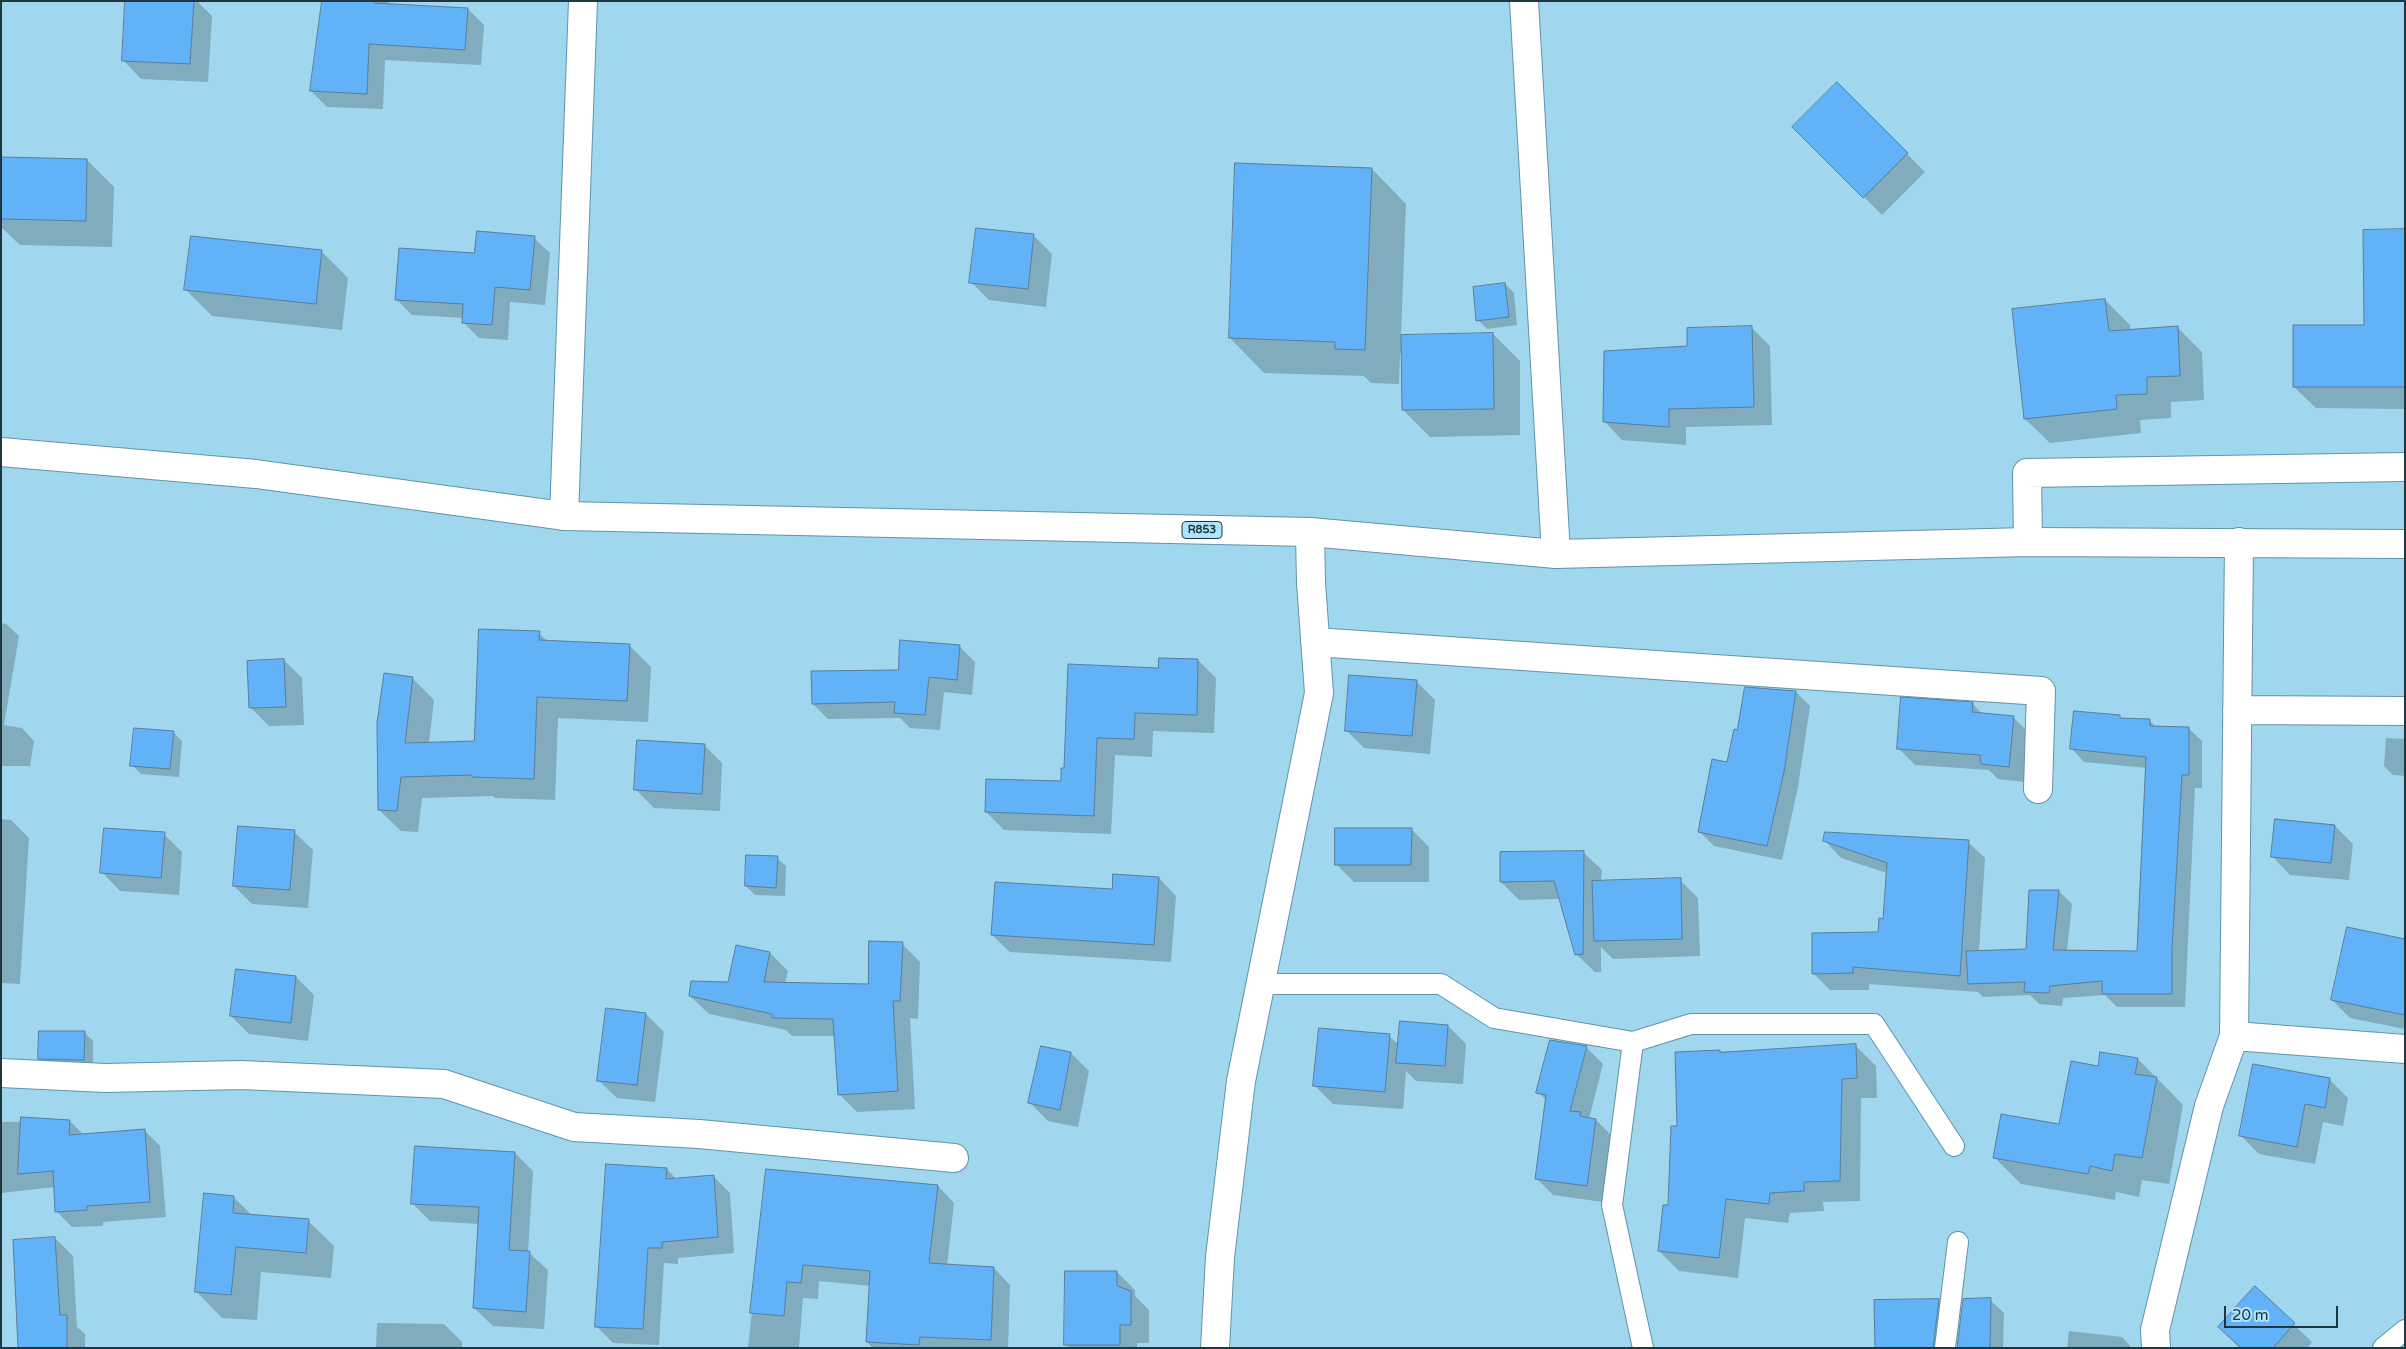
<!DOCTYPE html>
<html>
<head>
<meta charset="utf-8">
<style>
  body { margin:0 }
  #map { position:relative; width:2406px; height:1349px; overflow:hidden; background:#a0d7ee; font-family:"Varela Round",sans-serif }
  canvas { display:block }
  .frame { position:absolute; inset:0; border:2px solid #20363f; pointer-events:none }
  .scale { position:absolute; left:2224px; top:1306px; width:114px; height:22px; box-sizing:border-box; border:2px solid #20363f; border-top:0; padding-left:6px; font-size:15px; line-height:18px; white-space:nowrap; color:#20363f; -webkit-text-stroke:4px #ade4fb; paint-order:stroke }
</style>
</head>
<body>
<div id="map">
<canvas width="2406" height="1349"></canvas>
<div class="frame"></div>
<div class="scale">20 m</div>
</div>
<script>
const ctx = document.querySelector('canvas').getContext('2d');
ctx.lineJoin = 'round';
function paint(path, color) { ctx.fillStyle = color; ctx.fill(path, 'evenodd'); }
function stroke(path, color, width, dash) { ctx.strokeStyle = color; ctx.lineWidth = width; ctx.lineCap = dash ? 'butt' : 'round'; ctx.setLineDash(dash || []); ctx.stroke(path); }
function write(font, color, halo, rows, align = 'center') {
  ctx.font = font + ' "Varela Round",sans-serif'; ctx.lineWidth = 4; ctx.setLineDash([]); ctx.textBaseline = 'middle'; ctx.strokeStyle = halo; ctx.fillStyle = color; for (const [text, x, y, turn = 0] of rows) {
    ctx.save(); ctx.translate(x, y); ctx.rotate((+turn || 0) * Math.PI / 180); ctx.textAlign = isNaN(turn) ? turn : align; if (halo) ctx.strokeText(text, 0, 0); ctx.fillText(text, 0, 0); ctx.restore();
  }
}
const shadow = new Path2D(`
  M 126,1 L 197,1 L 212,16 L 208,82 L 141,79 L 123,60 Z
  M 324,1 L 387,1 L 391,5 L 468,9 L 484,25 L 481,65 L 385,60 L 383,109 L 327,107 L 311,91 Z
  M 1837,84 L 1925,172 L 1882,215 L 1794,127 Z
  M 1,158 L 87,160 L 114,187 L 112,247 L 20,245 L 1,227 Z
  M 1372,169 L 1406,204 L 1401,336 L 1493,334 L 1520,361 L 1520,435 L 1430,437 L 1403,410 L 1403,353 L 1400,353 L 1399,384 L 1371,383 L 1364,376 L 1264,373 L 1230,338 Z
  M 2405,230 L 2405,409 L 2316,408 L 2294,387 L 2365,326 Z
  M 1034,236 L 1052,254 L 1046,307 L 989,300 L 971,282 Z
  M 534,238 L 550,253 L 545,305 L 510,302 L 508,340 L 479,338 L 464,323 L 464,318 L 412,315 L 396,299 L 475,254 Z
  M 321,251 L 348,278 L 342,330 L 212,316 L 186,290 Z
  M 1505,284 L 1514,293 L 1517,325 L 1487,329 L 1478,320 Z
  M 2105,300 L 2130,325 L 2130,331 L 2178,328 L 2202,352 L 2204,400 L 2171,402 L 2171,418 L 2140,420 L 2141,433 L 2050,443 L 2025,419 Z
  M 1751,327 L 1770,346 L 1772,425 L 1686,427 L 1686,445 L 1622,440 L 1604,421 L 1689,347 Z
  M 1,623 L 6,624 L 19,636 L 4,725 L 22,728 L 34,741 L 30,766 L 1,766 Z
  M 539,633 L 548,642 L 629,645 L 651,667 L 648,722 L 558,718 L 555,800 L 495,798 L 493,796 L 422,798 L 418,832 L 401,831 L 379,810 L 412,678 L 434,700 L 429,743 L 475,743 Z
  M 959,646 L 975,662 L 972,695 L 944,692 L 940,730 L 910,728 L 900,718 L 828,719 L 813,704 Z
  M 284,660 L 302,678 L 304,725 L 269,726 L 250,707 Z
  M 1198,660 L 1216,678 L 1214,733 L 1153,731 L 1152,757 L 1115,755 L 1111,834 L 1004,830 L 986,812 L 1062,782 L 1065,769 L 1160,669 Z
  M 1350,676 L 1417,682 L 1435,700 L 1430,754 L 1364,748 L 1346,730 Z
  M 1796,692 L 1810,706 L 1798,787 L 1782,860 L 1714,846 L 1699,831 L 1728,764 L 1738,731 Z
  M 1972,703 L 1983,715 L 2013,717 L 2029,733 L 2025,782 L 1998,779 L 1989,770 L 1915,765 L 1899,749 Z
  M 2120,717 L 2123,719 L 2150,721 L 2157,728 L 2188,728 L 2202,741 L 2202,788 L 2195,788 L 2185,1007 L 2117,1007 L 2105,995 L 2063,998 L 2062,1006 L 2039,1004 L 2030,995 L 1983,997 L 1978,992 L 1869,984 L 1869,990 L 1830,990 L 1813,973 L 1879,933 L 1884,920 L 1887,873 L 1841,858 L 1825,841 L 1968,842 L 1985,858 L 1979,952 L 2027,950 L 2059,891 L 2072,904 L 2067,951 L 2138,952 L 2147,768 L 2084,762 L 2071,748 Z
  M 173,732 L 182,741 L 179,777 L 141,774 L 132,765 Z
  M 2386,738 L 2405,739 L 2405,776 L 2393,775 L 2384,766 Z
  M 704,745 L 722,763 L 720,811 L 654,808 L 636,790 Z
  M 1,819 L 11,820 L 29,838 L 20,984 L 1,983 Z
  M 2335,826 L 2353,844 L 2349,880 L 2290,875 L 2272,856 Z
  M 1411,829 L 1429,847 L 1429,882 L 1354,882 L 1336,864 Z
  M 294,832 L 313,850 L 308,908 L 252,904 L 234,886 Z
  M 164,834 L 182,852 L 179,895 L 120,891 L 102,872 Z
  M 1583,852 L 1602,870 L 1601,882 L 1680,880 L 1698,898 L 1700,956 L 1613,959 L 1601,947 L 1601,972 L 1595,972 L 1576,954 L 1560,899 L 1519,900 L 1501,882 Z
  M 777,858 L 786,866 L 785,896 L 755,895 L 746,886 Z
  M 1159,878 L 1176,896 L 1171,962 L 1010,952 L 992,935 L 1113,890 Z
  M 2405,940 L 2405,1029 L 2350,1018 L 2332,1000 Z
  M 902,944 L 920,962 L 918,1019 L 910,1018 L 915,1109 L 857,1112 L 839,1094 L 835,1036 L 792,1036 L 786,1030 L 709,1014 L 690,996 L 729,983 L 770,953 L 788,971 L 785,984 L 869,985 Z
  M 296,977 L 314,995 L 308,1041 L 249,1034 L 231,1016 Z
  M 646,1014 L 664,1032 L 655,1102 L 617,1098 L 598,1080 Z
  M 1448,1026 L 1466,1044 L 1463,1084 L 1416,1081 L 1406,1071 L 1403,1109 L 1333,1104 L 1315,1086 L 1389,1036 L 1399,1045 Z
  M 85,1033 L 93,1041 L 93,1068 L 49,1068 L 40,1059 Z
  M 1856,1046 L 1876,1066 L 1877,1098 L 1861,1098 L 1860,1201 L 1823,1202 L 1824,1211 L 1790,1213 L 1788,1223 L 1745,1218 L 1738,1278 L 1679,1271 L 1659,1251 L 1669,1206 L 1678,1128 L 1720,1051 L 1722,1053 Z
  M 1042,1047 L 1071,1053 L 1089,1071 L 1078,1127 L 1048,1121 L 1030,1103 Z
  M 1586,1047 L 1603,1064 L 1589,1119 L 1596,1120 L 1612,1136 L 1603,1202 L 1553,1195 L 1537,1179 L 1547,1101 L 1538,1092 Z
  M 2138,1059 L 2183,1105 L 2169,1184 L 2142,1180 L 2139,1197 L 2116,1192 L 2115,1200 L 2021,1184 L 1994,1157 L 2060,1125 L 2099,1067 Z
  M 2330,1080 L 2348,1098 L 2343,1126 L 2323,1122 L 2315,1164 L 2259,1154 L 2241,1136 Z
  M 70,1121 L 84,1135 L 144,1130 L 160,1146 L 166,1217 L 103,1222 L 103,1226 L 72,1227 L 56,1211 L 55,1187 L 1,1193 L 1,1122 Z
  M 515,1153 L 533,1171 L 528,1252 L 548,1270 L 544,1329 L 493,1326 L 474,1308 L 479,1224 L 430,1221 L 412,1203 Z
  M 667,1169 L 676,1179 L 713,1176 L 730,1193 L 734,1253 L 678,1258 L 678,1264 L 664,1263 L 659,1345 L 613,1343 L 596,1326 Z
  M 767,1171 L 938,1186 L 954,1203 L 947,1266 L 994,1268 L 1010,1285 L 1008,1348 L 873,1348 L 867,1342 L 871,1286 L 819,1281 L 818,1299 L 803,1298 L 799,1348 L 748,1348 Z
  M 233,1197 L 253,1216 L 308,1221 L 334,1246 L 331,1278 L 261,1272 L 257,1320 L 222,1318 L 197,1292 Z
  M 55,1238 L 73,1256 L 77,1327 L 85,1334 L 85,1348 L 19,1348 Z
  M 1117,1272 L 1135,1290 L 1135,1296 L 1149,1310 L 1149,1343 L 1137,1343 L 1137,1348 L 1069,1348 L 1066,1344 Z
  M 2255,1288 L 2312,1342 L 2307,1348 L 2240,1348 L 2219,1327 Z
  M 1939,1300 L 1952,1314 L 1948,1348 L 1876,1348 Z
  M 1990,1300 L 2004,1313 L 2003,1348 L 1958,1348 Z
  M 377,1323 L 444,1324 L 462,1342 L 462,1348 L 376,1348 Z
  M 2069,1331 L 2122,1337 L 2132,1348 L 2067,1348 Z`);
const building = new Path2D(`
  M 125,1 L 194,1 L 190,64 L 122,61 Z
  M 322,1 L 374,1 L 374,3 L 468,8 L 465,50 L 369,44 L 367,94 L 310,91 Z
  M 1837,82 L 1908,153 L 1863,198 L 1792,127 Z
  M 1,157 L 87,159 L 86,221 L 1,219 Z
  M 1235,163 L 1372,168 L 1365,350 L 1335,349 L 1335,342 L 1229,338 Z
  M 976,228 L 1034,234 L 1028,289 L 969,283 Z
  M 2405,229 L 2405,387 L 2293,387 L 2293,325 L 2364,325 L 2363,230 Z
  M 477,231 L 535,236 L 530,290 L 495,287 L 492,325 L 462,323 L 463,304 L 395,300 L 399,248 L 474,253 Z
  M 191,236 L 322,250 L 316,304 L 184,290 Z
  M 1505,283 L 1509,317 L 1476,321 L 1473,287 Z
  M 2105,299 L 2109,331 L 2178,326 L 2180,376 L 2147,377 L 2147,394 L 2116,395 L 2117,409 L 2024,419 L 2012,309 Z
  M 1752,326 L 1754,407 L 1669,409 L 1669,427 L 1603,422 L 1604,351 L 1687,346 L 1687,328 Z
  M 1493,333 L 1494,409 L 1402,410 L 1401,335 Z
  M 479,629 L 540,631 L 539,640 L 630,644 L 627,701 L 537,697 L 534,779 L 472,777 L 472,775 L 401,777 L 397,811 L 378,810 L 377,723 L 384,673 L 413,677 L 405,743 L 474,741 Z
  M 900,640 L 960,645 L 957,680 L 929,677 L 925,715 L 894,713 L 895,702 L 812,704 L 811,671 L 898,670 Z
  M 1159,658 L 1198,659 L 1197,715 L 1135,713 L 1134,739 L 1097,738 L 1094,816 L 985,812 L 986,779 L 1061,781 L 1061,768 L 1064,768 L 1068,664 L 1158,668 Z
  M 284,659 L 286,707 L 249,708 L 247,661 Z
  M 1349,675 L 1417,680 L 1412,736 L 1345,731 Z
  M 1745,687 L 1796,691 L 1784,772 L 1767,846 L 1698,832 L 1712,759 L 1727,762 L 1734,729 L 1737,730 Z
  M 1901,697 L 1973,702 L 1972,712 L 2014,716 L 2009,767 L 1981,764 L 1980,755 L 1897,749 Z
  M 2074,711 L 2120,715 L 2120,718 L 2150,719 L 2150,726 L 2189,727 L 2189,775 L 2182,775 L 2172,949 L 2172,994 L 2102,994 L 2102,981 L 2050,986 L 2049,993 L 2024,992 L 2025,982 L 1968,984 L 1966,951 L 2026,949 L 2029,890 L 2059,890 L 2053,950 L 2137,951 L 2146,757 L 2070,749 Z
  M 134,728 L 174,731 L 170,769 L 130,766 Z
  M 637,740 L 705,744 L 702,794 L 634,790 Z
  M 2275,819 L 2335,825 L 2331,863 L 2271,857 Z
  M 238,826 L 295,830 L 290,890 L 233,886 Z
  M 104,828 L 165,832 L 161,878 L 100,873 Z
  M 1335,828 L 1412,828 L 1411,865 L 1335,865 Z
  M 1825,832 L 1969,840 L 1960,976 L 1853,967 L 1853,973 L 1812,974 L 1812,933 L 1878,932 L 1879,918 L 1883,919 L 1887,863 L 1823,841 Z
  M 1584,851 L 1583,954 L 1575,955 L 1554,881 L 1500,882 L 1500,852 Z
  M 746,855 L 778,856 L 776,888 L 745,886 Z
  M 1113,874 L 1159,877 L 1154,945 L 991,935 L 995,882 L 1112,889 Z
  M 1681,878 L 1682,939 L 1594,941 L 1592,881 Z
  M 2347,927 L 2405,939 L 2405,1015 L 2331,1000 Z
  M 869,941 L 903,942 L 900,1001 L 893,1001 L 898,1091 L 838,1095 L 833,1019 L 772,1018 L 772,1014 L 689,996 L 691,981 L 728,982 L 736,945 L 770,952 L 764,982 L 868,984 Z
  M 236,969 L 296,976 L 291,1023 L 230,1016 Z
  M 606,1008 L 646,1013 L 637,1085 L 597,1081 Z
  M 1400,1021 L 1448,1025 L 1445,1066 L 1396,1063 Z
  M 1319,1028 L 1390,1034 L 1385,1092 L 1313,1086 Z
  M 39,1031 L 85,1031 L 84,1060 L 38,1059 Z
  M 1550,1040 L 1587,1046 L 1570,1111 L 1581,1112 L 1580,1116 L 1596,1119 L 1587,1186 L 1535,1179 L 1546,1095 L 1536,1093 Z
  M 1856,1044 L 1857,1078 L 1842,1079 L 1840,1181 L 1804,1182 L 1804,1191 L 1770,1193 L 1769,1204 L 1726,1199 L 1719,1258 L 1658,1251 L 1663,1205 L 1668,1205 L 1671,1126 L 1677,1126 L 1675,1052 L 1720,1050 L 1720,1052 Z
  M 1041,1046 L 1071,1052 L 1060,1110 L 1028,1103 Z
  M 2100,1052 L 2138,1058 L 2135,1074 L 2157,1077 L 2142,1158 L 2115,1154 L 2112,1171 L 2090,1166 L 2088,1174 L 1993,1158 L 2001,1114 L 2059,1124 L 2071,1061 L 2098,1066 Z
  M 2253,1064 L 2330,1078 L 2325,1108 L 2305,1104 L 2297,1147 L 2239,1136 Z
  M 21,1117 L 70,1120 L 69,1135 L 145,1129 L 150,1202 L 87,1206 L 87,1210 L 55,1212 L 53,1171 L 18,1174 Z
  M 415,1146 L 515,1152 L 509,1250 L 530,1251 L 526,1312 L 473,1308 L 479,1207 L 411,1204 Z
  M 606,1164 L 667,1168 L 666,1179 L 714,1175 L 718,1237 L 662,1242 L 662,1248 L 648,1248 L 643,1329 L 595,1327 Z
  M 766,1169 L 938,1185 L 929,1263 L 994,1267 L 991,1340 L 920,1337 L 919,1345 L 866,1342 L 870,1271 L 803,1265 L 801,1283 L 787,1282 L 784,1316 L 750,1313 Z
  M 204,1193 L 234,1196 L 233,1213 L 309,1219 L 306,1253 L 236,1247 L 231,1295 L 195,1292 Z
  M 55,1237 L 60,1315 L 67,1315 L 67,1348 L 18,1348 L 13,1240 Z
  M 1065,1271 L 1117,1271 L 1117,1286 L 1131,1291 L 1131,1325 L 1120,1325 L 1120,1345 L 1064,1345 Z
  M 2255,1286 L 2295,1323 L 2273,1348 L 2241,1348 L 2218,1327 Z
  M 1991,1298 L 1990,1348 L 1957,1348 L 1963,1299 Z
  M 1939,1299 L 1933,1348 L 1875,1348 L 1874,1300 Z`);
const lane = new Path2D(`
  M 1261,984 L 1441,984 L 1494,1018 L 1633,1042 L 1691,1024 L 1874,1024 L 1954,1146
  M 1633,1042 L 1612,1205 L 1643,1348
  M 1945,1348 L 1958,1242
  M 2383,1348 L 2405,1330`);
const street = new Path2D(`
  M 1524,1 L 1556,554
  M 564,516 L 583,1
  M 2028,542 L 2027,473 L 2405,467
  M 2239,542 L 2234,1036 L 2405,1049
  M 1315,642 L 2041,691 L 2038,789
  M 2237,710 L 2405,711
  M 1,1073 L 105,1078 L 241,1075 L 444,1084 L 574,1127 L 699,1134 L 954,1158
  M 1215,1348 L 1220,1257 L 1241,1081 L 1319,693 L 1311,583 L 1310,532
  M 2156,1348 L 2155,1330 L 2209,1106 L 2234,1036`);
const primary = new Path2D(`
  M 1,452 L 256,474 L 564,516 L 1310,532 L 1556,554 L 2028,542 L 2405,544`);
const shields = [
  [1202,530,40]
];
const shieldNames = [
  ["R853",1202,530]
];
paint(shadow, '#0003');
paint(building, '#61b2f6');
stroke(building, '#597d9d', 1);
stroke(lane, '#6094aa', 22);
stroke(street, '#6094aa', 30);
stroke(primary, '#6094aa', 30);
stroke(lane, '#fff', 20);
stroke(street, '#fff', 28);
stroke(primary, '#fff', 28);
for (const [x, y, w] of shields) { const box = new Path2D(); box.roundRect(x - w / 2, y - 8.5, w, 17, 4); ctx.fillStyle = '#ade4fb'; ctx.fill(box); stroke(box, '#20363f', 1); }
write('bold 11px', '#20363f', null, shieldNames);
</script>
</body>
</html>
